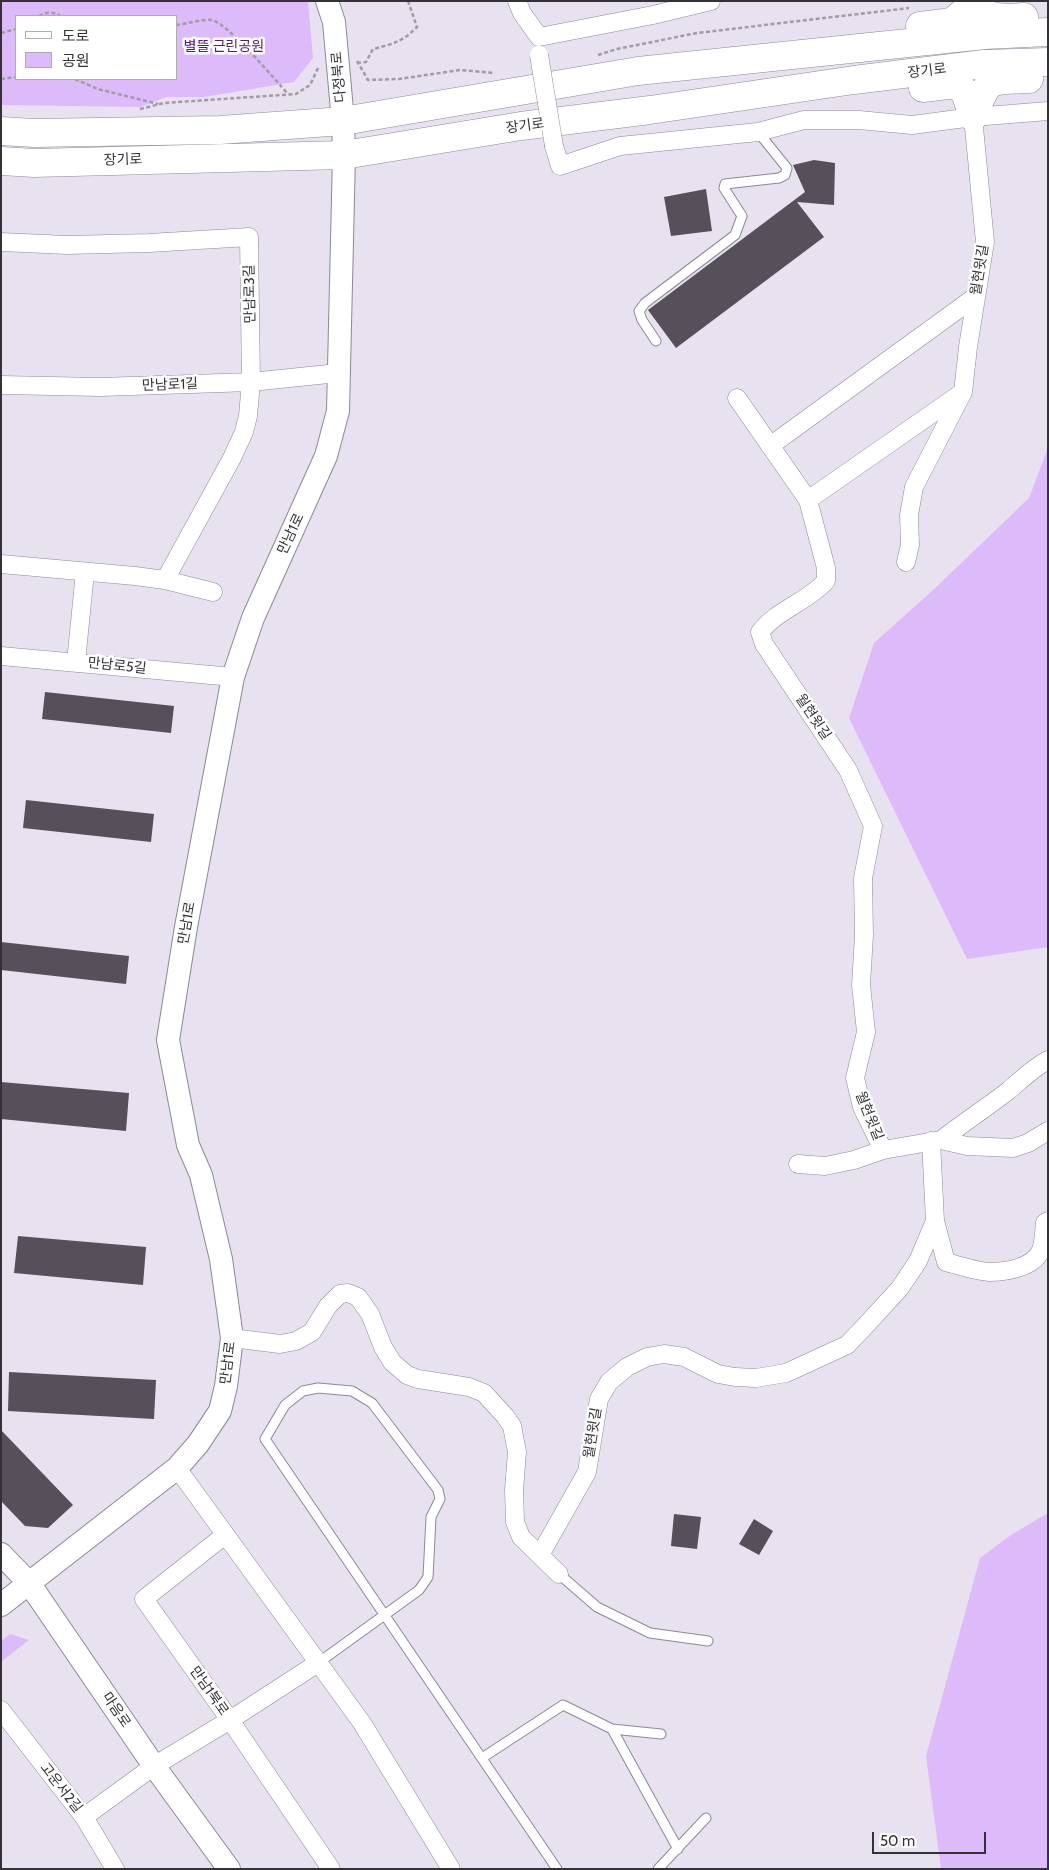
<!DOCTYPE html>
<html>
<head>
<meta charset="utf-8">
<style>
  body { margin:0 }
  #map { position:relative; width:1049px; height:1870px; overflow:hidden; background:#e8e1ef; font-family:Cabin,"Noto Sans KR",sans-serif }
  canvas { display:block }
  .frame { position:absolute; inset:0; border:2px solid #343137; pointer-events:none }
  .legend { position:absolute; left:15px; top:15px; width:162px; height:65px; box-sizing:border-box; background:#fff; border:1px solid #aeadaf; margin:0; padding:6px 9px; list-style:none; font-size:15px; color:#343137 }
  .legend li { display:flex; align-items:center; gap:10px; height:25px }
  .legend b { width:25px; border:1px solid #aeadaf }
  .scale { position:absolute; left:872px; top:1832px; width:114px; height:22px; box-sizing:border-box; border:2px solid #343137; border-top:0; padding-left:6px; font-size:15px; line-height:18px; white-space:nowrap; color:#343137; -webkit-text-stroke:4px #fff; paint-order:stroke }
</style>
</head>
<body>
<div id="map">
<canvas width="1049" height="1870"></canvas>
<div class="frame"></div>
<ul class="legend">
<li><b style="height:6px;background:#fff"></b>도로</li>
<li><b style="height:14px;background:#ddbbfa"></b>공원</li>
</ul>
<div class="scale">50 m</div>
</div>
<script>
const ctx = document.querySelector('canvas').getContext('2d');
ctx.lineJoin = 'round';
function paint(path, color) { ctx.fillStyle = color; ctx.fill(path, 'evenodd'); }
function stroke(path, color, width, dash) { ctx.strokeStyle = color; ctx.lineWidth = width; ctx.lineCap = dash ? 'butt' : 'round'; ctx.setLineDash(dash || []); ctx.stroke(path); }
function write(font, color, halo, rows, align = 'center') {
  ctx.font = font + ' Cabin,"Noto Sans KR",sans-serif'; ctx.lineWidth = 5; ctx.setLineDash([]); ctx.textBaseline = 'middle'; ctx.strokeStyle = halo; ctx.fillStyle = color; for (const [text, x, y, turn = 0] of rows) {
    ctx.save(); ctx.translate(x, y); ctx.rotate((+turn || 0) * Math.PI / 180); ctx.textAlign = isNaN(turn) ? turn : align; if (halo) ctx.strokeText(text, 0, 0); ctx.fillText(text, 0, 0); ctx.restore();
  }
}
const green = new Path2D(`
  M 1,1 L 308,1 L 313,58 L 294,82 L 204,97 L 167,97 L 140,107 L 1,105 ZM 16,16 L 176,16 L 176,79 L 16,79 Z
  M 1048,448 L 1048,947 L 967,959 L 849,718 L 874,643 L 931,592 L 1029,498 Z
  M 1048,1513 L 1048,1869 L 941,1869 L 926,1756 L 980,1558 L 1011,1535 Z
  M 10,1634 L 29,1640 L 1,1662 L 1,1641 Z`);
const building = new Path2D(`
  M 814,160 L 835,163 L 834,205 L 797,202 L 824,237 L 676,348 L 648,310 L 805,192 L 793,165 Z
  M 706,189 L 712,231 L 671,236 L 664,197 Z
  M 45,692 L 174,706 L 171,733 L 42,719 Z
  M 26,800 L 154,814 L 151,842 L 23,828 Z
  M 1,942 L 129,956 L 126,984 L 1,970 Z
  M 1,1082 L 129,1093 L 126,1131 L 1,1119 Z
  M 18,1236 L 146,1247 L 143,1285 L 14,1273 Z
  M 9,1372 L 156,1380 L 154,1419 L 8,1411 Z
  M 1,1430 L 73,1505 L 48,1528 L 25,1526 L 1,1501 Z
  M 674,1514 L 701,1517 L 697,1549 L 671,1546 Z
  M 754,1519 L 773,1531 L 759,1555 L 739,1544 Z`);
const path = new Path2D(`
  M 39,16 C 45,12 53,11 60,16
  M 176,25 C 187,24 200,19 211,20 C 226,21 276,81 288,94
  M 1,33 L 16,29
  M 598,55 L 617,49 L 697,33 L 909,8
  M 357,61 L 368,80 L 399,79 L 460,70 L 495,73
  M 357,63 L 366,62 L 373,49 C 393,44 402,42 417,27 L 408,1
  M 1,79 L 16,77
  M 75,79 L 98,89 L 158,104
  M 140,109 L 164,103 L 296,94 L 310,85 L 319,66`);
const service = new Path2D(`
  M 656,341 L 642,320 L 639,311 L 645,303 L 735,235 L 742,216 L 724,188 L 725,184 L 779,178 L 785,175 L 787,168 L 758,132
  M 559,1574 L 597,1607 L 650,1633 L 708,1641
  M 318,1663 L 419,1590 L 428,1577 L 431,1517 L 440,1499 L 438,1490 L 372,1403 L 352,1391 L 318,1388 L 303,1391 L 285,1405 L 265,1439 C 362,1582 460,1725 557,1869
  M 612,1729 L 678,1849
  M 482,1758 L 563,1705 L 612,1729 L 661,1734
  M 658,1869 L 706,1818`);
const minor = new Path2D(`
  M 517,1 L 522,13 L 539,37
  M 539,37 L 653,15 L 711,1
  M 554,146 L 560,166 L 620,146 L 758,132 L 804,120 L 859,120 L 912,125 L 973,117 L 1048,111
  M 1,242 L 67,245 L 149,243 L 249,237 L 251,382 L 248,416 L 244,432 L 232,458 L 165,580
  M 1,385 L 101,387 L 251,382 L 338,373
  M 737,398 L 808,500
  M 770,446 L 975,297
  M 906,562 L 910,545 L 909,515 L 914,487 L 963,392 L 968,347 L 985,242 L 973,117
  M 1,564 L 135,576 L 165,580 L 213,592
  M 1,656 L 233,677
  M 76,662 L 85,572
  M 941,1140 C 963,1123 986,1108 1008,1091 C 1021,1080 1033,1068 1048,1060
  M 883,1150 L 862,1107 L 855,1078 L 866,1032 L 861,985 L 864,935 L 863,878 L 873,826 L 848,770 L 764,644 L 760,632 C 777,610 807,602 826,581 L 826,568 L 808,500 L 963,392
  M 798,1164 L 825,1166 L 854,1160 L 883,1150 L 941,1140 L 967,1146 L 1013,1148 L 1028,1143 L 1048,1131
  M 935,1221 L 946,1262 C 960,1266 975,1271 989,1272 C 1005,1272 1034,1268 1041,1250 C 1044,1242 1044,1232 1045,1223 L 1048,1221
  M 232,1338 L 280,1344 L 296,1341 L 312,1332 L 328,1306 L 340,1294 L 348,1293 L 358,1297 L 370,1314 L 383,1347 L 392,1362 L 407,1375 L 418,1379 L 469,1387 L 484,1393 L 505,1416 L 512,1426 L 517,1452 L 514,1490 L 515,1522 L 521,1537 L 559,1574
  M 177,1468 L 362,1723 L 451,1869
  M 225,1535 L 144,1599 L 230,1720 L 331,1869
  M 540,1555 L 587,1472 L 599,1399 L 609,1382 L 627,1367 L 647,1357 L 664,1354 L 684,1357 L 718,1374 L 735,1377 L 756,1378 L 786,1373 L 847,1345 L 868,1323 L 900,1288 L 918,1261 L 935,1221 L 931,1141
  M 1,1710 L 84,1817 L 115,1869
  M 84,1817 L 154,1766 L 230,1720 L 318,1663`);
const tertiary = new Path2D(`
  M 1,1554 L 29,1583 L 154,1766 L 229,1869
  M 1,1605 L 177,1468 L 198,1444 L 220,1411 L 226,1386 L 232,1338 L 221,1259 L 201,1175 L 188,1145 L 168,1040 L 186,927 L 233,677 L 253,618 L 326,456 L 338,411 L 344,155 L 343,121 L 334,22 L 327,1`);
const primary = new Path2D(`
  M 920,26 L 952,22 L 970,7 C 989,18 1002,19 1024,17
  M 923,88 L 956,84 L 965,92 L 973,117
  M 973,117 C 988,78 987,80 1029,79
  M 1,131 L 34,133 L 220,130 L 343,121 L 638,71 L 985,35 L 1048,32
  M 1,161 L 34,163 L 344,155 L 521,126 L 650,110 L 854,80 L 984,64 L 1048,62`);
const minorBridge = new Path2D(`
  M 539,55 L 554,146`);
const parkNames = [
  ["별뜰 근린공원",224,47]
];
const streetNames = [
  ["장기로",927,71,-7],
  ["다정북로",339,77,-95],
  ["장기로",525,126,-8],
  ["장기로",123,160,-2],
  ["월현윗길",980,270,-81],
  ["만남로3길",250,294,-91],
  ["만남로1길",170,385,-2],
  ["만남1로",291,534,-65],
  ["만남로5길",117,666,6],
  ["월현윗길",813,717,56],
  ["만남1로",187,923,-80],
  ["월현윗길",869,1116,68],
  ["만남1로",228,1363,-83],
  ["월현윗길",593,1433,-81],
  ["만남1북로",209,1691,55],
  ["마음로",116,1710,56],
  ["고운서2길",61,1788,52]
];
paint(green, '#ddbbfa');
paint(building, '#56505b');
stroke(service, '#8e8894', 11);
stroke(minor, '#8e8894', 19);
stroke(tertiary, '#8e8894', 24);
stroke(primary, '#8e8894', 29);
stroke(path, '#a09ba6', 2.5, [4, 2.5]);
stroke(service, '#fff', 9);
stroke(minor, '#fff', 18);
stroke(tertiary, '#fff', 22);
stroke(primary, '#fff', 28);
stroke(minorBridge, '#8e8894', 19, []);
stroke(minorBridge, '#fff', 18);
write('14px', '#531d74', '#fff', parkNames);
write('14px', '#343137', '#fff', streetNames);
</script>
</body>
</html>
